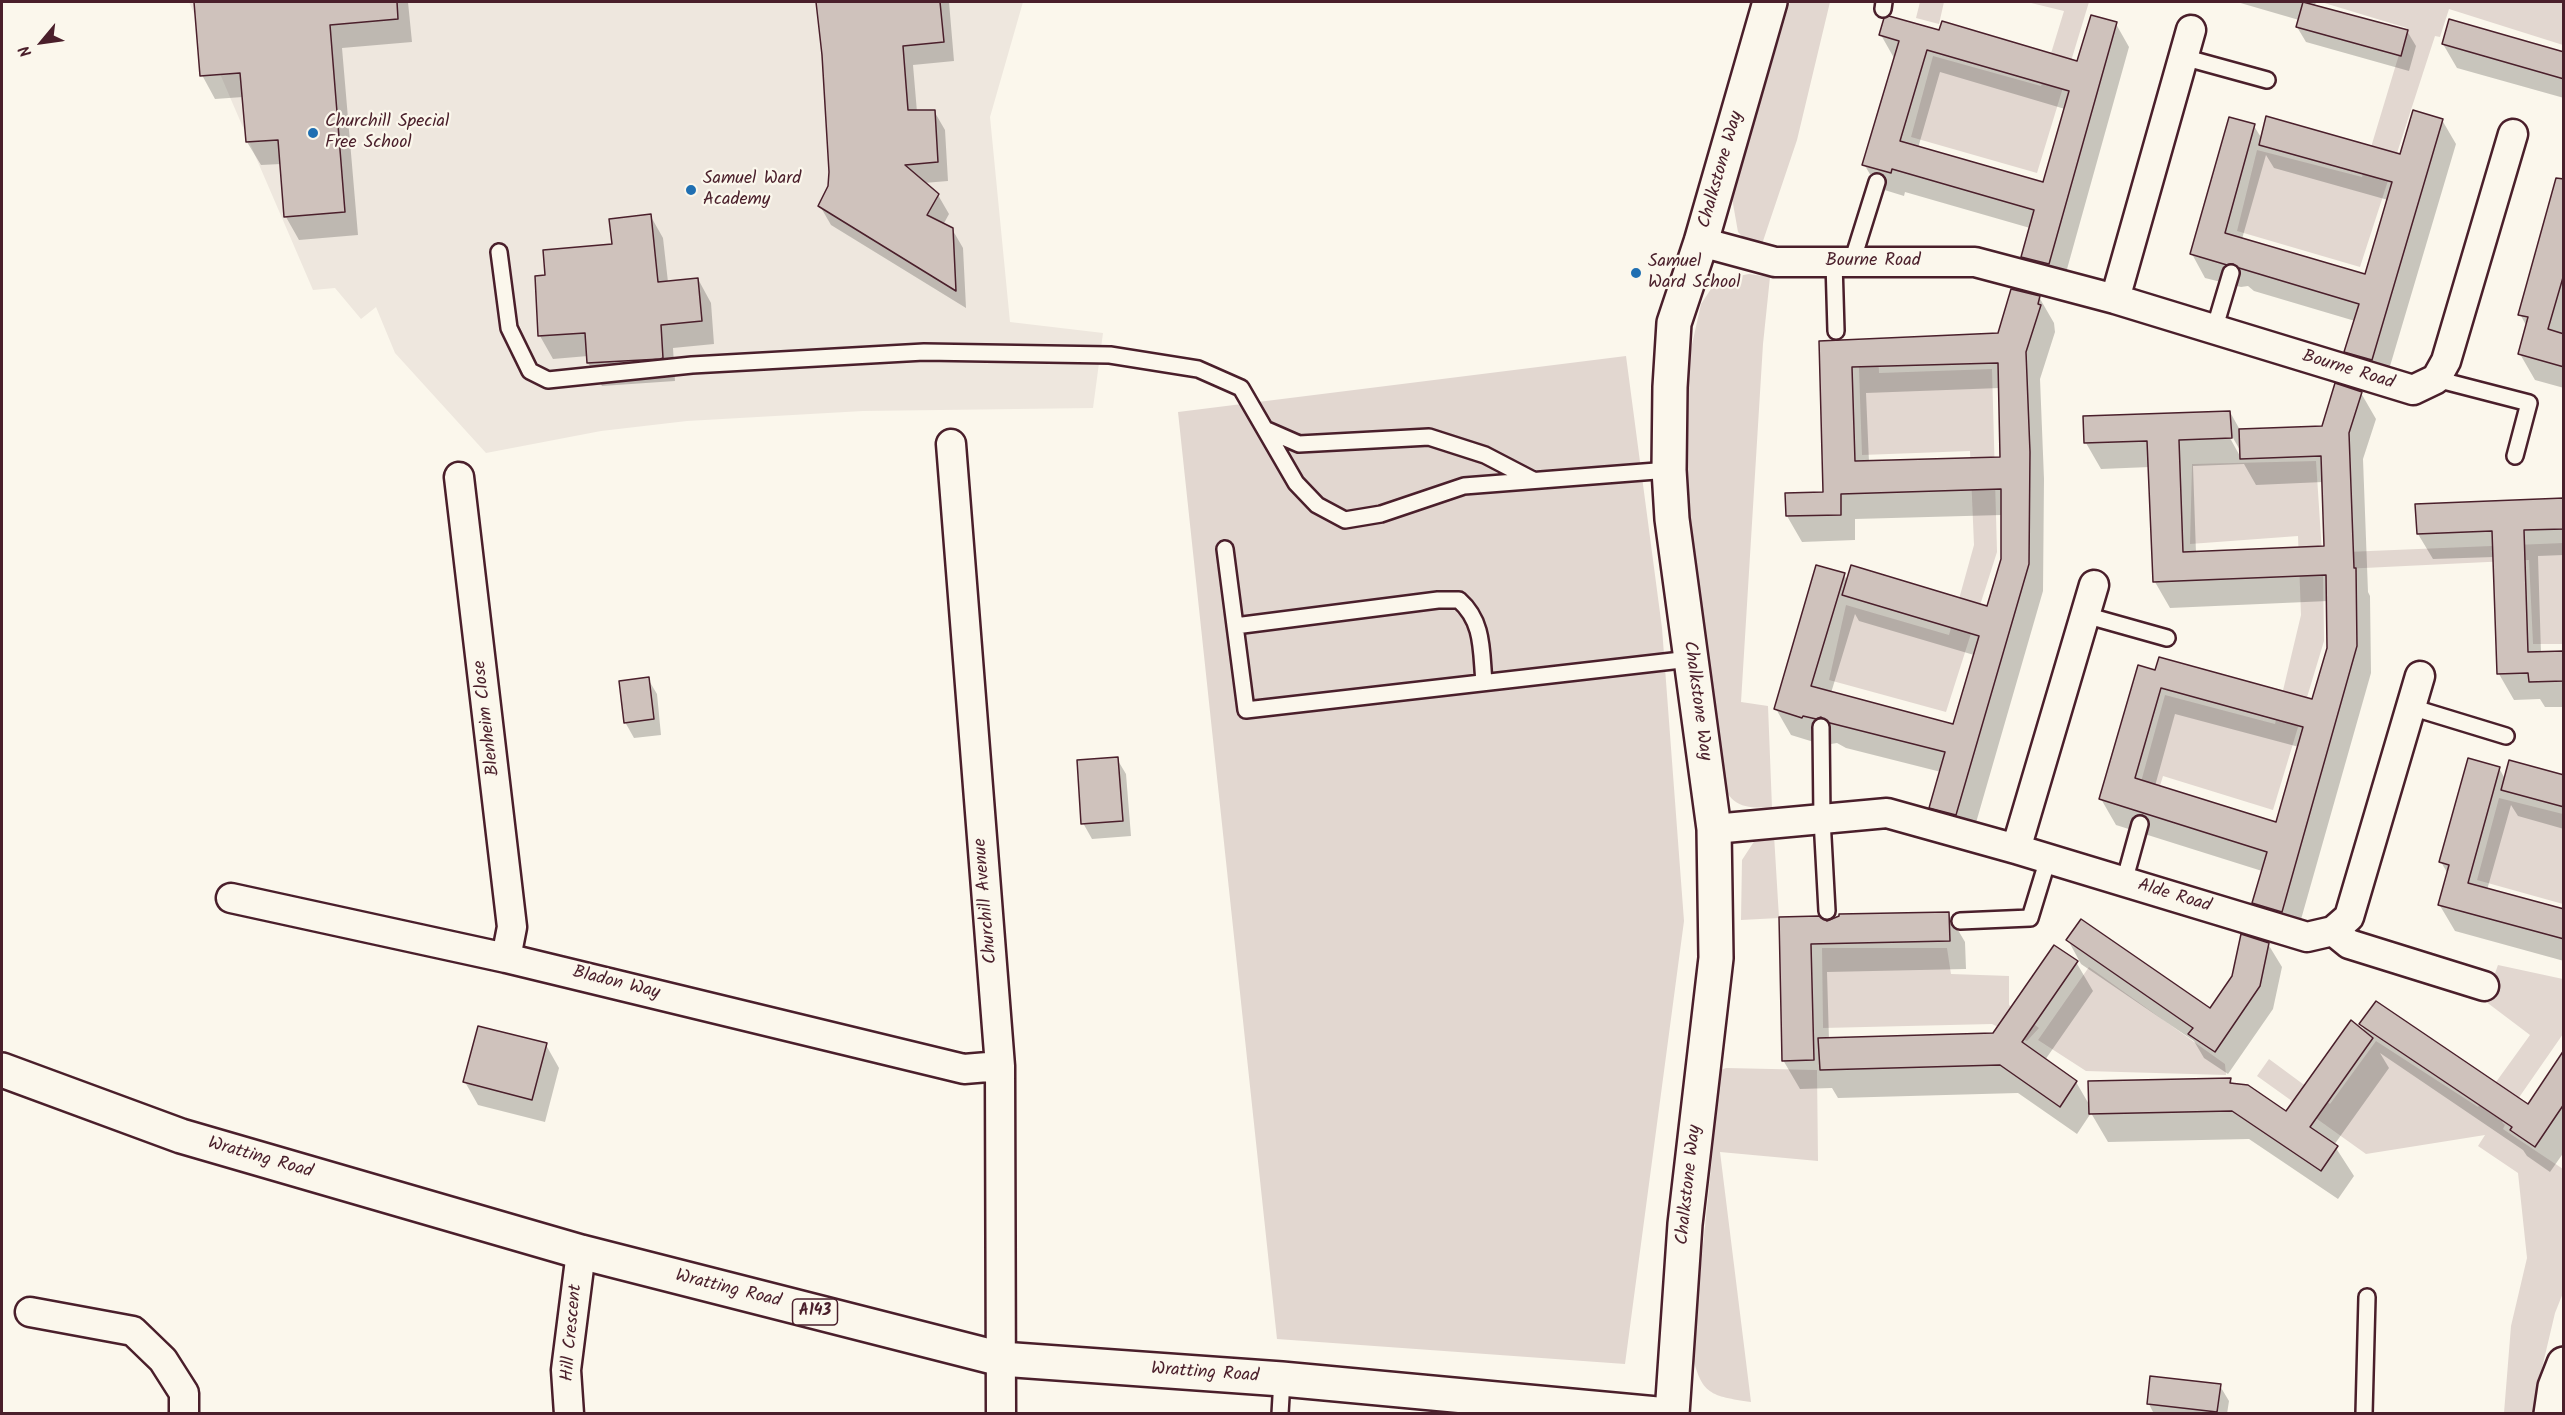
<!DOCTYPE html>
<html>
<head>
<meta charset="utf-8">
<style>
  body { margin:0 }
  #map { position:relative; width:2565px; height:1415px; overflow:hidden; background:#fbf7ec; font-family:Kalam,sans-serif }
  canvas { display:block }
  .frame { position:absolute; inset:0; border:3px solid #4a1f2b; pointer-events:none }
  .north { position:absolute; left:12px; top:12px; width:60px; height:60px; -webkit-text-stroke:4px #fbf7ec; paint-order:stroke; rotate:241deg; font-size:16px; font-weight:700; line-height:24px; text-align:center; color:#4a1f2b }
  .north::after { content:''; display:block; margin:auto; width:21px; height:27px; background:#4a1f2b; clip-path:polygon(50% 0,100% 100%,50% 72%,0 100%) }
</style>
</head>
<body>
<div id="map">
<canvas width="2565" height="1415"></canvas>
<div class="frame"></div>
<div class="north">N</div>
</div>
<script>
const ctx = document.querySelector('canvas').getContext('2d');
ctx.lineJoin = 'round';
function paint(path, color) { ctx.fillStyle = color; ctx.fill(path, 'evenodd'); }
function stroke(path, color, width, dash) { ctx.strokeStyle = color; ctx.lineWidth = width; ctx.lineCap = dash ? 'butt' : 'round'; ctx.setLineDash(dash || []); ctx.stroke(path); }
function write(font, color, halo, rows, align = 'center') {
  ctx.font = font + ' Kalam,sans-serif'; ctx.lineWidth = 4.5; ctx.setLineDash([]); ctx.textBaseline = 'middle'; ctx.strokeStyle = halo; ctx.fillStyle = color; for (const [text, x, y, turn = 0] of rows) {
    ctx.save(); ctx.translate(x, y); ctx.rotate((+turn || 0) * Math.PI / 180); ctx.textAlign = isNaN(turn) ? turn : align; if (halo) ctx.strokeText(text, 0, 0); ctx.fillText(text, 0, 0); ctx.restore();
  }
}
const built = new Path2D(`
  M 189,2 L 1023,2 L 990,117 L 1010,322 L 1103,333 L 1093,408 L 863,411 L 687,421 L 601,431 L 486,453 L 395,353 L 376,307 L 361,319 L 335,288 L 313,290 Z`);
const green = new Path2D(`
  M 1790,2 L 1830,2 L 1797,140 L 1761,247 L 1748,242 L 1738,232 L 1732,198 Z
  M 1920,2 L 1944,2 L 1939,24 L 1916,18 Z
  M 2027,2 L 2089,2 L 2037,173 L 1911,137 L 1933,56 L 2041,86 L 2064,11 Z
  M 2321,2 L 2563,2 L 2563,45 L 2449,9 L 2440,37 L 2435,36 L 2360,267 L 2237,231 L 2257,150 L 2362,177 L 2407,28 Z
  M 1749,274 L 1770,277 L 1763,344 L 1741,702 L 1768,706 L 1772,808 C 1741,807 1734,808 1719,779 L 1682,451 L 1689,358 L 1701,304 L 1717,280 Z
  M 1878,339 L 1879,373 L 1992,369 L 1997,552 L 1946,712 L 1829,680 L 1846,605 L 1949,635 L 1974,545 L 1970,451 L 1862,455 L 1858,342 Z
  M 1626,356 L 1662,628 L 1684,921 L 1625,1364 L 1277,1339 L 1178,412 Z
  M 2316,461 L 2322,553 L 2563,543 L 2563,644 L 2533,644 L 2529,560 L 2323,570 L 2324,641 L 2273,810 L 2163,776 L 2151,815 L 2134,807 L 2165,695 L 2275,724 L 2301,615 L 2298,536 L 2190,544 L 2192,464 Z
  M 2499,798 L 2563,814 L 2563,904 L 2477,880 Z
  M 1774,835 L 1779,918 L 1741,920 L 1742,860 L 1755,840 Z
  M 1822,948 L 1947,948 L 1951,974 L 2009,976 L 2009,1005 L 2039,1028 L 2027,1041 L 1992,1024 L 1823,1028 Z
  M 2498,965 L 2563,979 L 2563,1034 L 2502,1122 L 2505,1125 L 2503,1129 L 2563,1169 L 2563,1293 L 2555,1313 L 2542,1368 L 2534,1413 L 2504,1413 L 2511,1326 L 2527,1258 L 2518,1173 L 2478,1146 L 2485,1135 L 2366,1154 L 2257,1076 L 2269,1059 L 2330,1104 L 2376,1041 L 2478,1107 L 2530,1035 L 2485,1001 Z
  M 2089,967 L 2225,1064 L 2226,1075 L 2086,1071 L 2038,1040 Z
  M 1726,1068 L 1817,1070 L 1818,1161 L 1720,1152 L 1751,1402 C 1711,1396 1701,1395 1692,1353 L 1721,1070 Z`);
const shadow = new Path2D(`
  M 196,2 L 408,2 L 412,42 L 342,48 L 358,235 L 299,240 L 286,217 L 281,164 L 261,165 L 247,142 L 243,97 L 215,99 L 202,75 Z
  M 818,2 L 949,2 L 954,61 L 913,65 L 917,112 L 934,111 L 945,130 L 948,181 L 924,183 L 938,195 L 949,214 L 943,225 L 952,229 L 963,248 L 966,308 L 831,225 L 820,206 L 829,186 L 830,172 Z
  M 2237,2 L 2316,2 L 2315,5 L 2407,31 L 2416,46 L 2409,71 L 2306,42 L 2297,27 L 2299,20 Z
  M 2116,24 L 2129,47 L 2062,287 L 2036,280 L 2022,257 L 2030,228 L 1905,192 L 1904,196 L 1878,188 L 1864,164 L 1894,58 L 1881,35 L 1940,32 L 2078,63 ZM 1940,72 L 2065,109 L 2044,183 L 1918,148 Z
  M 2443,44 L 2564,53 L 2564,98 L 2457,68 Z
  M 2442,120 L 2456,144 L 2385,383 L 2359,375 L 2346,352 L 2355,321 L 2254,291 L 2248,286 L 2241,287 L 2205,278 L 2192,254 L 2254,126 L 2262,139 L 2401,155 ZM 2266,155 L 2274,168 L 2388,200 L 2366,276 L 2242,239 Z
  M 650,215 L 663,238 L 668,282 L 698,279 L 711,303 L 714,344 L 673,348 L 675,381 L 602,386 L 588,363 L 588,356 L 553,359 L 540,336 L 537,278 L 547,276 L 613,245 Z
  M 2564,217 L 2564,388 L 2535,380 L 2520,354 L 2527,327 L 2520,314 Z
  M 2039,297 L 2054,323 L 2055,332 L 2040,379 L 2044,479 L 2043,591 L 1971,840 L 1946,833 L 1931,807 L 1941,772 L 1846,748 L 1837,743 L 1831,744 L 1817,741 L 1817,743 L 1791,735 L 1776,709 L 1844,575 L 1848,582 L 1988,608 L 2002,559 L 2002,515 L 1855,519 L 1855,540 L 1802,542 L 1787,516 L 1824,493 L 1821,342 L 1999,335 ZM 2000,388 L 2002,458 L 1869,462 L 1866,393 ZM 1855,614 L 1859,621 L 1974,655 L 1954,725 L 1831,693 Z
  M 2361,393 L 2376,419 L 2363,459 L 2368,592 L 2370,596 L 2371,673 L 2296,937 L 2268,929 L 2253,903 L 2262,871 L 2116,825 L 2101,799 L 2156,672 L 2313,700 L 2328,649 L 2328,601 L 2170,608 L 2155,582 L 2150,467 L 2101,469 L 2086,443 L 2085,417 L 2230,412 L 2240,430 L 2323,427 ZM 2232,436 L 2241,452 L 2241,458 L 2230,438 ZM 2244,464 L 2256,485 L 2323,482 L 2326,547 L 2196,553 L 2193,466 ZM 2175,714 L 2299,747 L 2277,824 L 2155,786 Z
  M 2564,500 L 2564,555 L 2538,556 L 2541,653 L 2564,652 L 2564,707 L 2545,707 L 2540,699 L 2514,700 L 2499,674 L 2494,557 L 2433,559 L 2418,534 Z
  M 648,679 L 657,694 L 661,735 L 634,738 L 625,722 Z
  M 1117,759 L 1126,774 L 1131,836 L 1092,839 L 1083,823 Z
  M 2499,768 L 2505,779 L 2564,777 L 2564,829 L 2518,816 L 2511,805 L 2487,890 L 2564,911 L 2564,961 L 2455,931 L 2439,904 L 2448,874 L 2441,862 Z
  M 1948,913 L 1965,942 L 1966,969 L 1827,972 L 1829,1040 L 1994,1035 L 2076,962 L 2093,991 L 2045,1060 L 2076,1082 L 2090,1106 L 2230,1079 L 2233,1084 L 2286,1113 L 2367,1035 L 2361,1024 L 2528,1106 L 2564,1053 L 2564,1152 L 2550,1172 L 2527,1156 L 2523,1150 L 2380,1053 L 2389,1068 L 2334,1145 L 2354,1176 L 2338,1199 L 2249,1139 L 2108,1142 L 2091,1113 L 2077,1134 L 2018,1093 L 1838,1098 L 1832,1088 L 1800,1089 L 1783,1060 L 1780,918 L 1827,922 Z
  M 2068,940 L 2210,1010 L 2233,977 L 2268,944 L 2282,967 L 2273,1009 L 2228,1074 L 2204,1058 L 2194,1041 L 2081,964 Z
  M 546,1045 L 559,1068 L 545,1122 L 478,1105 L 465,1082 Z
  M 2220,1386 L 2229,1401 L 2227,1414 L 2154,1414 L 2149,1404 Z`);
const building = new Path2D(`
  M 194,2 L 397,2 L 398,19 L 330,25 L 345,212 L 284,217 L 278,140 L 246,142 L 240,73 L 200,76 Z
  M 816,2 L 940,2 L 944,42 L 903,46 L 908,110 L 935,110 L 938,162 L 905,165 L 939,194 L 927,215 L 953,228 L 956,291 L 818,206 L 828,186 L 829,172 L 822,55 Z
  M 2303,2 L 2408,30 L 2401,56 L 2296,27 Z
  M 2091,15 L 2117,22 L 2049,264 L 2021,257 L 2034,210 L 1892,169 L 1891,173 L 1862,165 L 1899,41 L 1879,35 L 1884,18 L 1889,16 L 1939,30 L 1942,21 L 2077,61 ZM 1927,50 L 2069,91 L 2043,182 L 1900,141 Z
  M 2449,19 L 2564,52 L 2564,79 L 2442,44 Z
  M 2413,110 L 2443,119 L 2372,360 L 2344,352 L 2359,304 L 2239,268 L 2233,264 L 2227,265 L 2190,254 L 2229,117 L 2255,124 L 2225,233 L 2365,274 L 2392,182 L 2259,145 L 2266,116 L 2400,154 Z
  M 2556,178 L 2564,179 L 2564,274 L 2548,329 L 2564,334 L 2564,367 L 2518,354 L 2528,317 L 2518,315 Z
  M 651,214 L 658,282 L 698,278 L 702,321 L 661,325 L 663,358 L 660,359 L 587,363 L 585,333 L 538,336 L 535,276 L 545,275 L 543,250 L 612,244 L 609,219 Z
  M 2011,289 L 2040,296 L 2038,304 L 2041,305 L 2026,352 L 2030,452 L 2029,564 L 1956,815 L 1929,808 L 1945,752 L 1830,723 L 1821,717 L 1816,719 L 1803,716 L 1802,718 L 1774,709 L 1816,565 L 1845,573 L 1811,686 L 1953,724 L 1979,636 L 1842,595 L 1851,565 L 1987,606 L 2001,559 L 2001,489 L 1841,494 L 1841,515 L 1786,516 L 1785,493 L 1823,492 L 1819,341 L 1998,333 ZM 1998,363 L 2000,457 L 1855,461 L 1852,367 Z
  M 2335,383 L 2362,392 L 2349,433 L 2354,568 L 2356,568 L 2357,646 L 2282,912 L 2252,903 L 2267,852 L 2099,799 L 2138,665 L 2155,670 L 2159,657 L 2312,699 L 2327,648 L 2326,575 L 2153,582 L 2147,441 L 2084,443 L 2083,416 L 2230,411 L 2232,438 L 2179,440 L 2183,552 L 2324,546 L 2321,456 L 2240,459 L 2239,429 L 2322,426 ZM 2161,688 L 2303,727 L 2276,822 L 2135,778 Z
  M 2564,498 L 2564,529 L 2524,530 L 2528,652 L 2564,651 L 2564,681 L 2529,682 L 2528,673 L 2497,674 L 2492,531 L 2417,534 L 2415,504 Z
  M 649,677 L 654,719 L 624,723 L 619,681 Z
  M 1118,757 L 1123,821 L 1081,824 L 1077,760 Z
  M 2468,758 L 2500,767 L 2468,883 L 2564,909 L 2564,939 L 2438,905 L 2449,865 L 2439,862 Z
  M 2509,760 L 2564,775 L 2564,807 L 2501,790 Z
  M 1949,912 L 1950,941 L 1811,944 L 1814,1060 L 1782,1061 L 1779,917 L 1819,916 L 1827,921 L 1839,916 L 1839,914 Z
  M 2081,919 L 2210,1008 L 2232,976 L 2241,934 L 2269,943 L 2260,986 L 2215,1052 L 2188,1034 L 2193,1028 L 2066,940 Z
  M 2054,945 L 2078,961 L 2022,1042 L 2077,1081 L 2060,1107 L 2000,1065 L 1820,1070 L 1818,1038 L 1993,1033 Z
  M 2376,1001 L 2528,1104 L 2564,1050 L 2564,1104 L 2535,1147 L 2510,1130 L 2512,1127 L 2359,1024 Z
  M 2351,1020 L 2373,1038 L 2310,1127 L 2338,1146 L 2321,1171 L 2232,1111 L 2089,1114 L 2088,1081 L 2231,1078 L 2230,1083 L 2248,1085 L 2286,1111 Z
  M 478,1026 L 547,1043 L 532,1100 L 463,1082 Z
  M 2150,1376 L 2221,1384 L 2217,1412 L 2147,1404 Z`);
const service = new Path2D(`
  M 1883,9 L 1884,2
  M 2183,57 L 2267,80
  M 499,252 L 509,328 L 530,371 L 548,380 L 692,365 L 924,352 L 1110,355 L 1198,369 L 1241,388 L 1296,483 L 1317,505 L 1345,520 L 1381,514 L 1464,486 L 1669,470
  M 1834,262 L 1836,331
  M 1852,262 L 1877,182
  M 2214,330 L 2231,273
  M 2436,379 L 2529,403 L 2515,456
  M 1267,430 L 1299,444 L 1429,437 L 1485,455 L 1533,480
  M 1225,549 L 1246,710 L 1690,659
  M 2085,615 L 2167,638
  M 1235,626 L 1438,600 L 1459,600 C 1484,622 1481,651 1484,682
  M 2411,707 L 2506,736
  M 1821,727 L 1822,819 L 1827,911
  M 2124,882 L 2140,824
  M 1960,921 L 2030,918 L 2048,859
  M 1280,1414 L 1282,1379
  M 2364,1414 L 2367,1297`);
const minor = new Path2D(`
  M 1701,242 L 1775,262 L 1975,262 L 2115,299 L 2413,390 L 2436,379 L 2446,361 L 2513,134
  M 2115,299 L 2191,30
  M 951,444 L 1000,1066 L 1001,1414
  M 459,477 L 512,927 L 506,958
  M 1714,829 L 1887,813 L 2016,849 L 2307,937 L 2333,931 L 2349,944 L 2484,986
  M 2016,849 L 2094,585
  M 231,898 L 506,958 L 964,1069 L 1000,1066
  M 2333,931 L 2349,917 L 2420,676
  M 30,1312 L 133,1331 L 163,1360 L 184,1393 L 184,1414
  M 569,1414 L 566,1370 L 581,1252`);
const tertiary = new Path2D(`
  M 1672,1414 L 1685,1224 L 1716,958 L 1714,829 L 1672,519 L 1669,470 L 1670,387 L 1674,323 L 1701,242 L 1770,2
  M 2551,1414 L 2555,1387 L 2564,1364`);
const primary = new Path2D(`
  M 2,1070 L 181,1136 L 581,1252 L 1001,1359 L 1282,1379 L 1657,1414`);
const markers = [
  [313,133,6,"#1f6fb2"],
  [691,190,6,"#1f6fb2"],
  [1636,273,6,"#1f6fb2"]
];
const shields = [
  [815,1312,45]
];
const shieldNames = [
  ["A143",815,1312]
];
const poiNames = [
  ["Churchill Special",325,123],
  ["Free School",325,144],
  ["Samuel Ward",703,180],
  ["Academy",703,201],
  ["Samuel",1648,263],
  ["Ward School",1648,284]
];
const streetNames = [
  ["Chalkstone Way",1722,170,-74],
  ["Bourne Road",1873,262],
  ["Bourne Road",2348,371,17],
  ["Chalkstone Way",1696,701,82],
  ["Blenheim Close",488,718,-97],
  ["Alde Road",2174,897,17],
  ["Churchill Avenue",987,901,-95],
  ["Bladon Way",616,984,14],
  ["Wratting Road",260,1159,16],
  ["Chalkstone Way",1690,1185,-84],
  ["Wratting Road",728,1290,14],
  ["Hill Crescent",573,1333,-85],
  ["Wratting Road",1205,1374,4]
];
paint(built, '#eee7de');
paint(green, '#e2d7d0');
paint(shadow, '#0003');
paint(building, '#cfc2bc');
stroke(building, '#4a1f2b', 1.5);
stroke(service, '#4a1f2b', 20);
stroke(minor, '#4a1f2b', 33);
stroke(tertiary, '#4a1f2b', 38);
stroke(primary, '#4a1f2b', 38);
stroke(service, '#fbf7ec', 15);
stroke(minor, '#fbf7ec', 28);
stroke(tertiary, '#fbf7ec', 33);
stroke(primary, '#fbf7ec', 33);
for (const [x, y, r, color] of markers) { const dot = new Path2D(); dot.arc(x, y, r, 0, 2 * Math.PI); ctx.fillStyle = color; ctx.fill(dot); stroke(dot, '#fbf7ec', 2); }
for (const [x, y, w] of shields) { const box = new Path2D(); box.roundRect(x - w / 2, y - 13, w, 26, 4.5); ctx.fillStyle = '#fbf7ec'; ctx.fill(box); stroke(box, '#4a1f2b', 1.5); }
write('bold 16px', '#4a1f2b', null, shieldNames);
write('18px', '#4a1f2b', '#fbf7ec', poiNames, 'left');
write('18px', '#4a1f2b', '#fbf7ec', streetNames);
</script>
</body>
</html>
